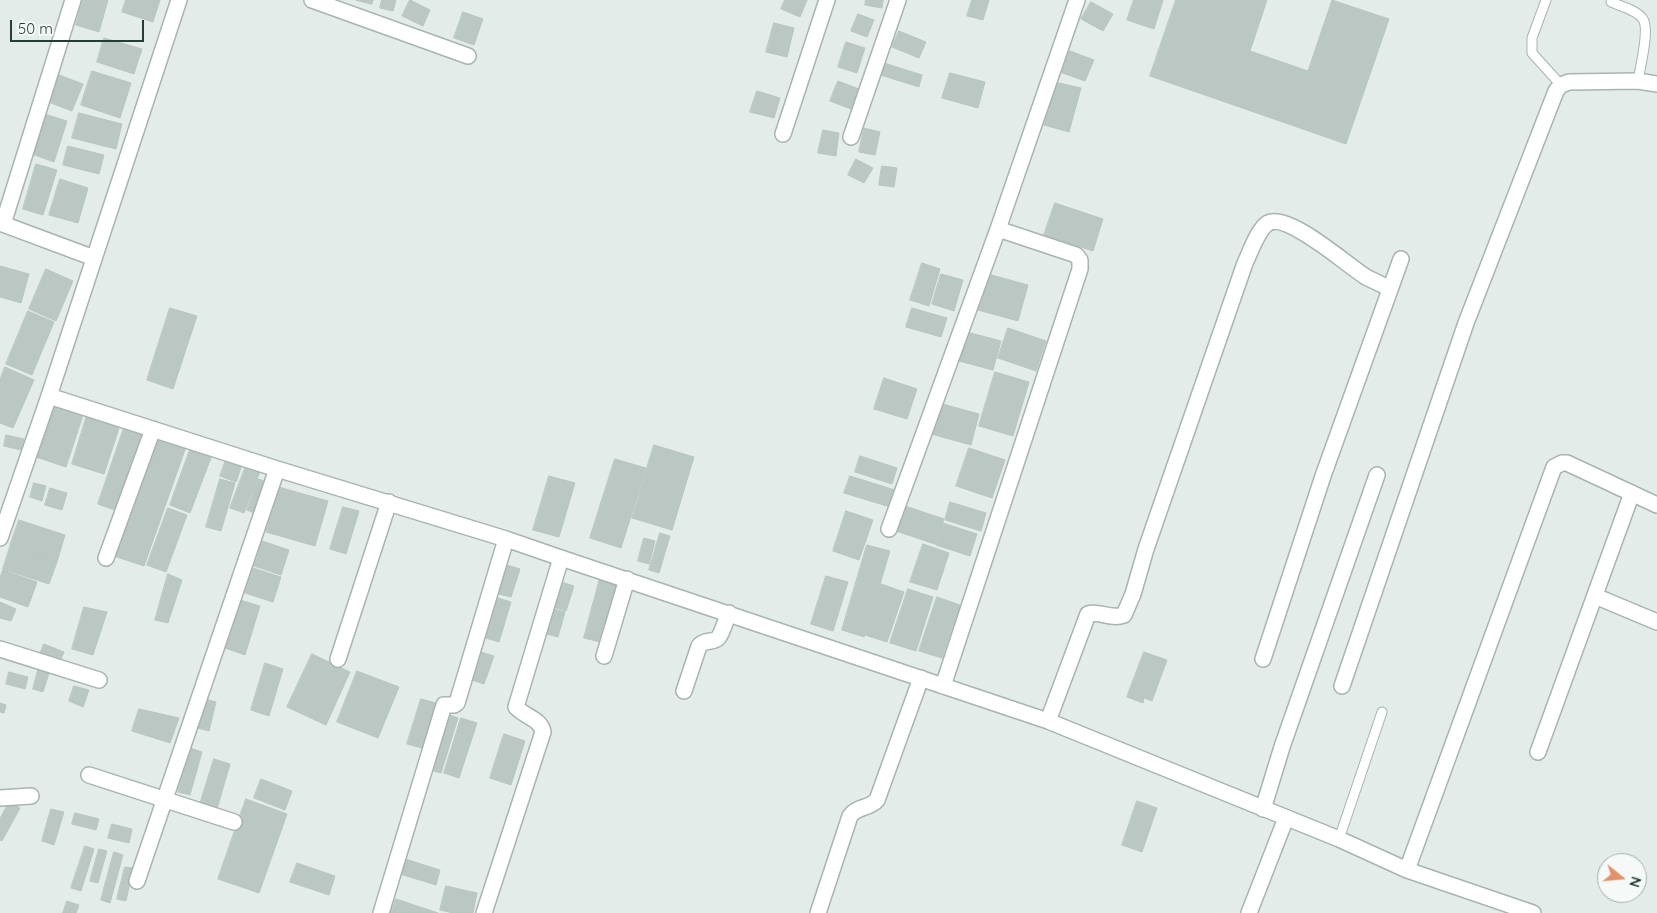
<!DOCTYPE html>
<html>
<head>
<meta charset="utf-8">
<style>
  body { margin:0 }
  #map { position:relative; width:1657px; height:913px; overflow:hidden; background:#e4ece9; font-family:Quicksand,sans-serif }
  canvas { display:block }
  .north { position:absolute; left:1597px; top:853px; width:50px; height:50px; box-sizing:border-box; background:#f5f9f7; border:1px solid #a2aeab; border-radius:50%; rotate:107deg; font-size:14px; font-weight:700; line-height:20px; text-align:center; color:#253d38 }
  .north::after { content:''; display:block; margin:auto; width:18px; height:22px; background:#e5906a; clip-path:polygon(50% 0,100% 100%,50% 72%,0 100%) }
  .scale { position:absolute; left:10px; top:20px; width:134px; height:22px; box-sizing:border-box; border:2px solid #253d38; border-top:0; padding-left:6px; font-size:15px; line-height:18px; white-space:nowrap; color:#253d38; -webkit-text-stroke:4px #f5f9f7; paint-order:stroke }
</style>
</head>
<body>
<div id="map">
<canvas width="1657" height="913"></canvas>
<div class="north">N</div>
<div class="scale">50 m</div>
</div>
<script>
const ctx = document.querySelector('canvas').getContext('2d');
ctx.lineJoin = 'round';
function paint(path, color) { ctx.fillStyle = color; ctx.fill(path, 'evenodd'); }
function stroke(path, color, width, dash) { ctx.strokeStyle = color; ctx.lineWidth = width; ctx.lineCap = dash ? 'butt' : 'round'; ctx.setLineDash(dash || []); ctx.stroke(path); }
const building = new Path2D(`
  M 83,0 L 108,0 L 99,32 L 76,25 Z
  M 126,0 L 160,0 L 153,22 L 122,12 Z
  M 356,0 L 373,0 L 372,4 Z
  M 382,0 L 396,0 L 393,11 L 380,8 Z
  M 410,0 L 430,10 L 423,26 L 402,16 Z
  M 785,0 L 807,0 L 800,17 L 781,9 Z
  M 866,0 L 883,0 L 882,8 L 865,5 Z
  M 972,0 L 989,0 L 983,20 L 967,16 Z
  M 1134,0 L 1163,0 L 1154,29 L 1127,20 Z
  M 1176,0 L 1267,0 L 1250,51 L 1308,71 L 1332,0 L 1389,19 L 1346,144 L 1150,76 Z
  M 1091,2 L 1113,14 L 1103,31 L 1081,19 Z
  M 463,12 L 483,19 L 474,45 L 454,38 Z
  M 858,14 L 874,20 L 867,37 L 851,31 Z
  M 774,23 L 794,28 L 787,57 L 766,52 Z
  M 899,31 L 926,42 L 919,58 L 892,47 Z
  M 104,38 L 142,49 L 134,74 L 97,62 Z
  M 846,42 L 865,48 L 857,73 L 838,67 Z
  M 1065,49 L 1094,60 L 1085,81 L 1057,71 Z
  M 878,61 L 922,75 L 919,87 L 874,73 Z
  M 92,71 L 131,83 L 120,118 L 81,105 Z
  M 54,73 L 83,84 L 72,111 L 43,100 Z
  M 950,73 L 985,82 L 978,108 L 942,98 Z
  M 838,81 L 859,89 L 851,109 L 830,101 Z
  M 1055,82 L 1081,88 L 1069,132 L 1044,125 Z
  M 757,91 L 780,98 L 774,118 L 750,112 Z
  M 41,113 L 67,121 L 54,162 L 29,153 Z
  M 79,113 L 122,124 L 116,149 L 72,138 Z
  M 864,128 L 880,132 L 875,155 L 859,152 Z
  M 823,130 L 839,133 L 836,156 L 818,153 Z
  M 68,146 L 104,155 L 99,174 L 63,165 Z
  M 856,159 L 873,168 L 864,183 L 848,175 Z
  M 36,164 L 57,170 L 43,215 L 23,209 Z
  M 882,166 L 897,168 L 894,187 L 879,185 Z
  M 60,179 L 88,188 L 78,223 L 49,215 Z
  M 1055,203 L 1103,219 L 1093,251 L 1044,235 Z
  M 922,263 L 940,269 L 929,306 L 910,300 Z
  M 0,266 L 29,274 L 21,303 L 0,297 Z
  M 46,269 L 73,281 L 56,321 L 29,309 Z
  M 941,274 L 963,280 L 954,311 L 932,304 Z
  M 988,274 L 1028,285 L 1018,321 L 978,310 Z
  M 170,308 L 197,316 L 173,389 L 147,380 Z
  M 912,308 L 947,318 L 941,337 L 906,327 Z
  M 28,311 L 54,322 L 32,375 L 6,364 Z
  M 1008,328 L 1046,341 L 1036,371 L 998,358 Z
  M 963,331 L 1001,341 L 993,370 L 955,360 Z
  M 5,367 L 34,380 L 13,428 L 0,423 L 0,380 Z
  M 995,372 L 1029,382 L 1013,436 L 979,426 Z
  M 884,378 L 917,389 L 907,419 L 874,409 Z
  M 52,401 L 84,412 L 66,467 L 33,456 Z
  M 939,403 L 979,414 L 971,445 L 931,434 Z
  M 87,415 L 120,425 L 104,474 L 72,464 Z
  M 125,425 L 148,433 L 120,512 L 98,504 Z
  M 154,433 L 187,444 L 144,566 L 111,555 Z
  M 6,435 L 24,439 L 21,450 L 4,446 Z
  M 654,445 L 694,457 L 672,530 L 632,518 Z
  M 191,447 L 212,455 L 190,513 L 170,505 Z
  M 969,448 L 1005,460 L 992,498 L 956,486 Z
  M 860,456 L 897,468 L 892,484 L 855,472 Z
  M 227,457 L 243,462 L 236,482 L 220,476 Z
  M 615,459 L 646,468 L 621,548 L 590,538 Z
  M 247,463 L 261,469 L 244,513 L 230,508 Z
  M 549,476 L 575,483 L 559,537 L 533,530 Z
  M 850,476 L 895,490 L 890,507 L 844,493 Z
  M 220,479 L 235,483 L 221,531 L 206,527 Z
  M 258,479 L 270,483 L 259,515 L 247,510 Z
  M 34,483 L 46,486 L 42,501 L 30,497 Z
  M 279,487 L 328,501 L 315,546 L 266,532 Z
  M 50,488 L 67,493 L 62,510 L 45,505 Z
  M 950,502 L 986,513 L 981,531 L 945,520 Z
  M 902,505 L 944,519 L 935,544 L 893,530 Z
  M 343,507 L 359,511 L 346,554 L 330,549 Z
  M 168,508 L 187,515 L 166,572 L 147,565 Z
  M 846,511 L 873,520 L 859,560 L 833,551 Z
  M 19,520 L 65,535 L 57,562 L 10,546 Z
  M 943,523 L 977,534 L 970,556 L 936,545 Z
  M 660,533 L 670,536 L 659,573 L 649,570 Z
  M 644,538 L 655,541 L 649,564 L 638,561 Z
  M 262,541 L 289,550 L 281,575 L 254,566 Z
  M 923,544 L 949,553 L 937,590 L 910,582 Z
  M 867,545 L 890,551 L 864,637 L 842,630 Z
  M 10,547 L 57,562 L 49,584 L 3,569 Z
  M 507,565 L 520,569 L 511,597 L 498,594 Z
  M 253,568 L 281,577 L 273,602 L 245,593 Z
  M 3,570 L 37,582 L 28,607 L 0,597 L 0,578 Z
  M 168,574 L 182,580 L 168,623 L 155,620 Z
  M 826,576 L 848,582 L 833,631 L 811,624 Z
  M 600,578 L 620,583 L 604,643 L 584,638 Z
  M 558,581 L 574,586 L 566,611 L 550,606 Z
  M 881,584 L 904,592 L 887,642 L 865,635 Z
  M 908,589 L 933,597 L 916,651 L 890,643 Z
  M 491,596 L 511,602 L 499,642 L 479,636 Z
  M 937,597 L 960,605 L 942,658 L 919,651 Z
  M 240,600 L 260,606 L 245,655 L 225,648 Z
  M 0,602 L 16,609 L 11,621 L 0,618 Z
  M 84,607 L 107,612 L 93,655 L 72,649 Z
  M 550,608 L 565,612 L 558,637 L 543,633 Z
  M 44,644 L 64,652 L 60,662 L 40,654 Z
  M 474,650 L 494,656 L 484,684 L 466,678 Z
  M 1144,652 L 1167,660 L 1152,701 L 1144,698 L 1143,703 L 1127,697 Z
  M 312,654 L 350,672 L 326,725 L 287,707 Z
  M 265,663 L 283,669 L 269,716 L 251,710 Z
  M 38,670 L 49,673 L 43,692 L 33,689 Z
  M 357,671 L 399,687 L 378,738 L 337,722 Z
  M 9,672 L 28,677 L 25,689 L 6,684 Z
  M 74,686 L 89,690 L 83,707 L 69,701 Z
  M 202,698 L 216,702 L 209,731 L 194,727 Z
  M 421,699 L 436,703 L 422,748 L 407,744 Z
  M 0,703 L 6,705 L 4,713 L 0,712 Z
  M 139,709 L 179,718 L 170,743 L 132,731 Z
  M 447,714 L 458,718 L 441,773 L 430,770 Z
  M 461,718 L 477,723 L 459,778 L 444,773 Z
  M 504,734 L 525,741 L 511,785 L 490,778 Z
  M 190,748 L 202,752 L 190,795 L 178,792 Z
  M 214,759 L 230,764 L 217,809 L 200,804 Z
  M 261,779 L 292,791 L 285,810 L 254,798 Z
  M 246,799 L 287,814 L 259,893 L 218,879 Z
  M 1137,801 L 1157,808 L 1142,852 L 1122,845 Z
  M 9,802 L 20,808 L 2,841 L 0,840 L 0,819 Z
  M 51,809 L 64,812 L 54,845 L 42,841 Z
  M 75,813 L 99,819 L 96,830 L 72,824 Z
  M 112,824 L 132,829 L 129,843 L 108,838 Z
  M 85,846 L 94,849 L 81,891 L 71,888 Z
  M 99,849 L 107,851 L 98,883 L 90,881 Z
  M 114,852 L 123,855 L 110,903 L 101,900 Z
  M 405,859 L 440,870 L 436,885 L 400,874 Z
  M 297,863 L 335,876 L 329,895 L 290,882 Z
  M 125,867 L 133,868 L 126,901 L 117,899 Z
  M 446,886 L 477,893 L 473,913 L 453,913 L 440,910 Z
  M 396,899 L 438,913 L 391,913 Z
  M 67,901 L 79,905 L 76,913 L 63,913 Z`);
const lane = new Path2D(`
  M 1546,0 L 1532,38 L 1532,53 L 1561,85
  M 1611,2 C 1620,6 1637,10 1643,19 C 1650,30 1640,67 1638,81
  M 1339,839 L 1382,712`);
const street = new Path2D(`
  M 312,0 L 468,56
  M 783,134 L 827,0
  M 851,137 L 898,0
  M 0,223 L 94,258
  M 3,224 L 73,0
  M 49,396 L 277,469 L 506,539 L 561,558 L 1048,721 L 1339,839 L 1407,870 L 1533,913
  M 889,529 L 998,229 L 1077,0
  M 0,538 L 49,396 L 179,0
  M 106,558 L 153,429
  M 1595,596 L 1657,622
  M 0,649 L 99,680
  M 604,656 L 627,579
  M 338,659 L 389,502
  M 1263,659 L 1323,476 L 1401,259
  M 943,686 L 1080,269 L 1080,260 L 1076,255 L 998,229
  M 1342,686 L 1466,323 L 1556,91 L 1561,85 L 1569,82 L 1638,81 L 1657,84
  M 684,691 L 699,646 C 705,639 710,643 717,639 C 721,637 726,619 729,613
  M 1048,721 L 1088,614 C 1099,610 1110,620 1124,615 L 1133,594 L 1146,549 L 1245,263 C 1250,253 1258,229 1268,223 C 1288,212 1348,266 1366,277 C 1374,281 1383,285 1390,289
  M 1538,752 L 1632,493
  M 89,775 L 234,822
  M 0,798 L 31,796
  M 1263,809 L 1282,747 L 1377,475
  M 1407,870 L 1554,467 L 1562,463 L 1567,463 L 1657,505
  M 137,881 L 277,469
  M 381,913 L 444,705 L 454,705 L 457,703 L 506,539
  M 484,913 L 543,732 C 541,719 525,717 516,707 L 561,558
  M 818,913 L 850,816 C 857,806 869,809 877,800 L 921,678
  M 1249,913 L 1286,818`);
paint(building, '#bac7c3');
stroke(building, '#b7c6c1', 1);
stroke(lane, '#a7b4b0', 11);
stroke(street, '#a7b4b0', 18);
stroke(lane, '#fff', 9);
stroke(street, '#fff', 15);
</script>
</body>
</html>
